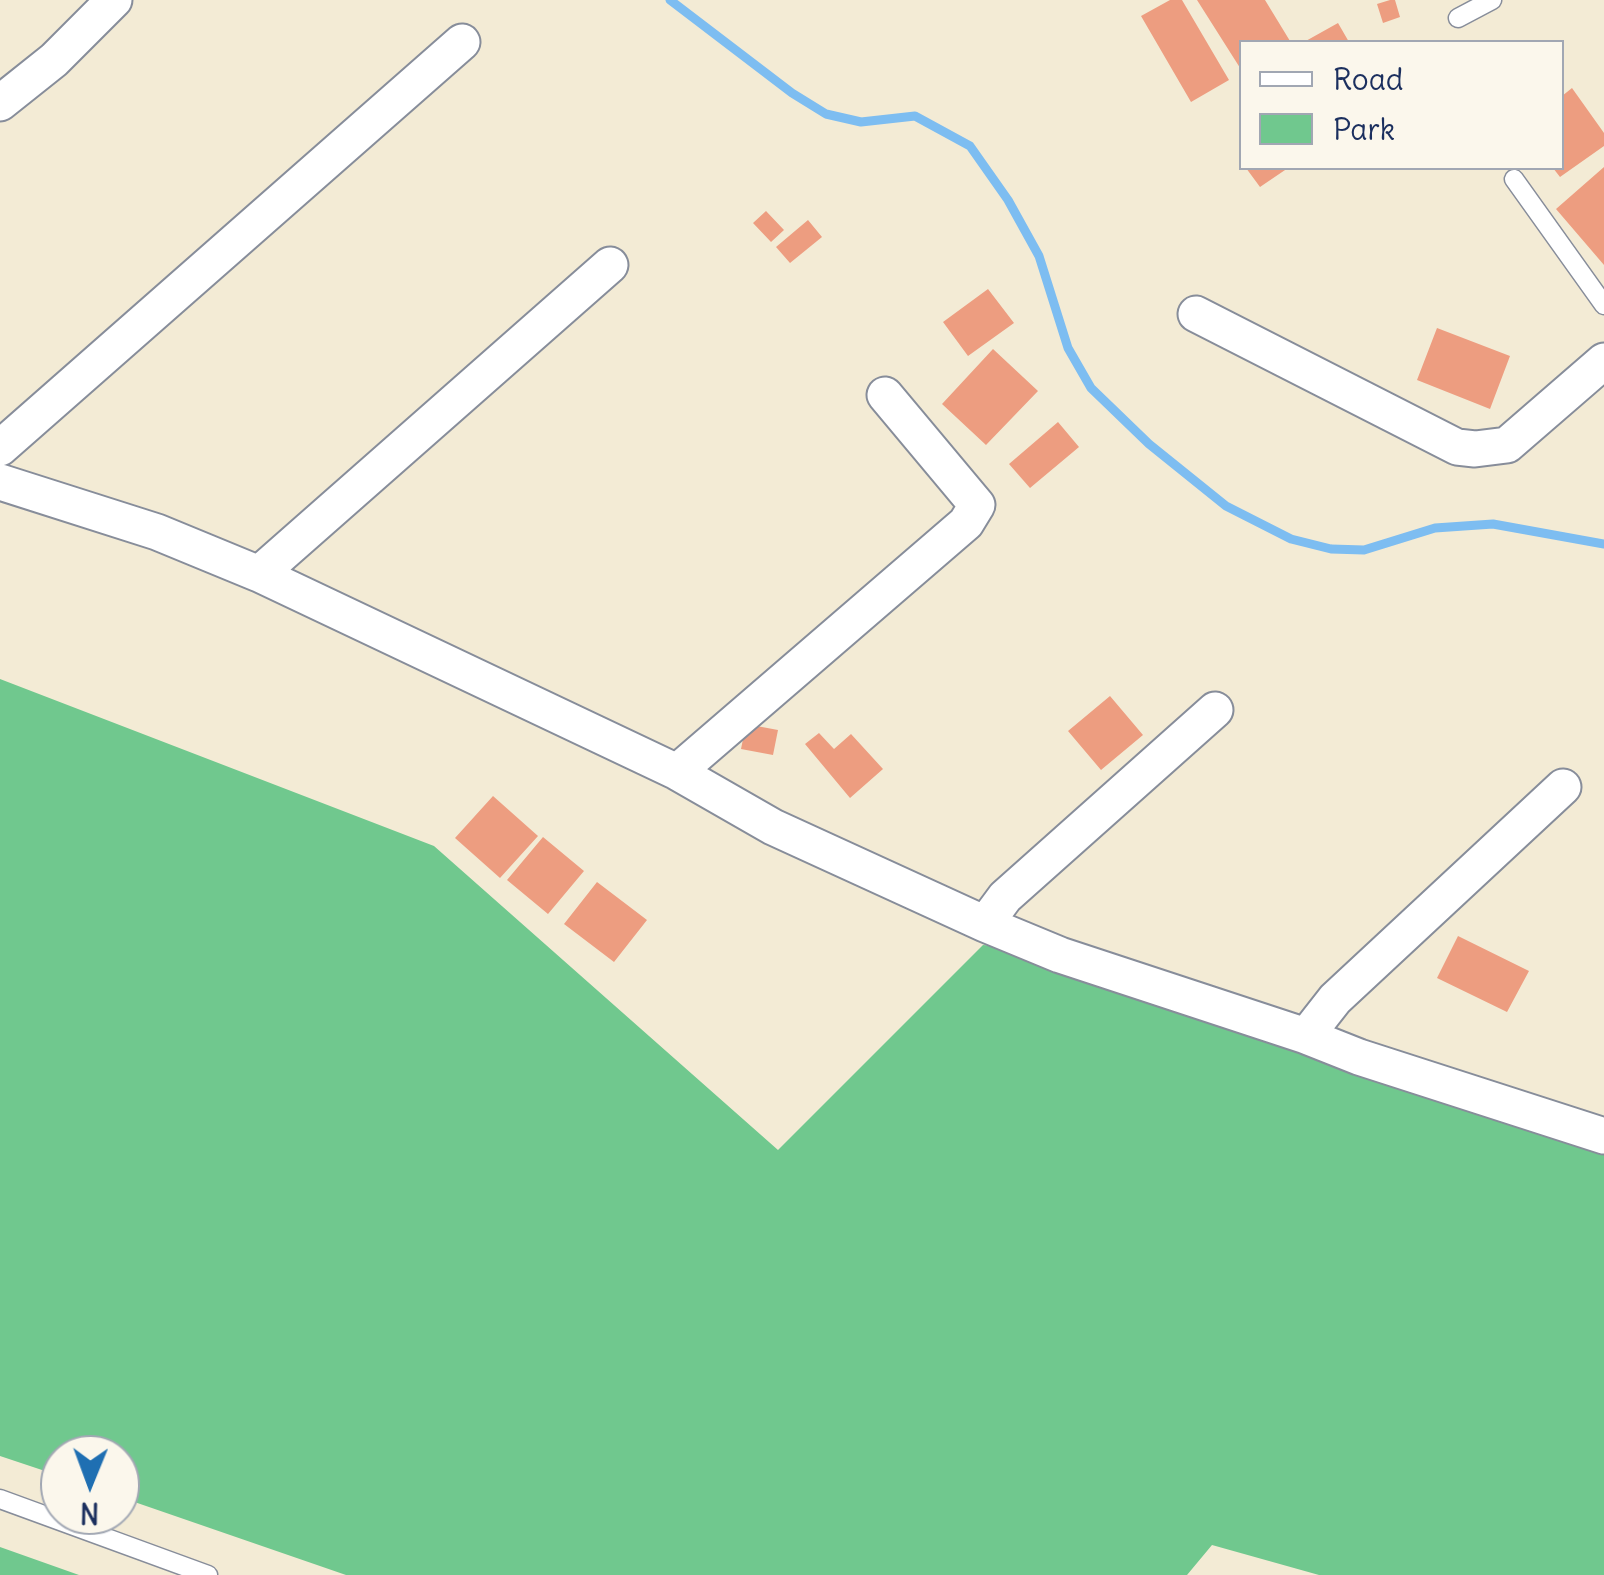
<!DOCTYPE html>
<html>
<head>
<meta charset="utf-8">
<style>
  body { margin:0 }
  #map { position:relative; width:1604px; height:1575px; overflow:hidden; background:#f3ebd5; font-family:Delius,sans-serif }
  canvas { display:block }
  .legend { position:absolute; left:1239px; top:40px; width:325px; height:130px; box-sizing:border-box; background:#fbf7ec; border:2px solid #a1a7b3; margin:0; padding:12px 18px; list-style:none; font-size:30px; color:#1b2f5e }
  .legend li { display:flex; align-items:center; gap:20px; height:50px }
  .legend b { width:50px; border:2px solid #a1a7b3 }
  .north { position:absolute; left:40px; top:1435px; width:100px; height:100px; box-sizing:border-box; background:#fbf7ec; border:2px solid #a1a7b3; border-radius:50%; rotate:181deg; font-size:28px; font-weight:700; line-height:40px; text-align:center; color:#1b2f5e }
  .north::after { content:''; display:block; margin:auto; width:35px; height:45px; background:#1f6fb2; clip-path:polygon(50% 0,100% 100%,50% 72%,0 100%) }
</style>
</head>
<body>
<div id="map">
<canvas width="1604" height="1575"></canvas>
<ul class="legend">
<li><b style="height:12px;background:#fff"></b>Road</li>
<li><b style="height:28px;background:#70c88e"></b>Park</li>
</ul>
<div class="north">N</div>
</div>
<script>
const ctx = document.querySelector('canvas').getContext('2d');
ctx.lineJoin = 'round';
function paint(path, color) { ctx.fillStyle = color; ctx.fill(path, 'evenodd'); }
function stroke(path, color, width, dash) { ctx.strokeStyle = color; ctx.lineWidth = width; ctx.lineCap = dash ? 'butt' : 'round'; ctx.setLineDash(dash || []); ctx.stroke(path); }
const green = new Path2D(`
  M 0,679 L 434,846 L 778,1150 L 983,945 L 1009,947 L 1604,1142 L 1604,1575 L 1319,1575 L 1212,1545 L 1187,1575 L 346,1575 L 120,1497 L 120,1455 L 60,1455 L 60,1476 L 0,1456 Z
  M 0,1547 L 79,1575 L 0,1575 Z`);
const stream = new Path2D(`
  M 670,0 L 792,93 L 826,114 L 861,122 L 915,116 L 970,146 L 1008,200 L 1039,256 L 1068,348 L 1091,388 L 1149,444 L 1226,506 L 1291,539 L 1331,549 L 1364,550 L 1435,528 L 1493,524 L 1604,544`);
const building = new Path2D(`
  M 1170,0 L 1182,0 L 1229,80 L 1191,102 L 1141,16 Z
  M 1197,0 L 1265,0 L 1290,41 L 1242,42 L 1242,71 Z
  M 1390,0 L 1395,0 L 1400,17 L 1383,23 L 1377,4 Z
  M 1338,23 L 1349,42 L 1304,42 Z
  M 1572,88 L 1604,133 L 1604,146 L 1560,177 L 1553,168 L 1562,168 L 1562,96 Z
  M 1604,167 L 1604,265 L 1556,209 Z
  M 1246,168 L 1288,168 L 1260,187 Z
  M 766,211 L 784,230 L 771,242 L 753,223 Z
  M 808,220 L 822,237 L 790,263 L 776,247 Z
  M 988,289 L 1014,323 L 968,356 L 943,322 Z
  M 1437,328 L 1510,356 L 1490,409 L 1417,380 Z
  M 993,349 L 1038,391 L 986,445 L 942,404 Z
  M 1058,422 L 1079,447 L 1030,488 L 1009,464 Z
  M 1110,696 L 1143,735 L 1101,770 L 1068,731 Z
  M 746,724 L 778,730 L 773,755 L 741,749 Z
  M 819,733 L 834,749 L 851,734 L 883,769 L 850,798 L 805,744 Z
  M 493,796 L 538,836 L 500,878 L 455,838 Z
  M 543,837 L 584,871 L 548,914 L 507,880 Z
  M 597,882 L 647,920 L 614,962 L 564,924 Z
  M 1458,936 L 1529,971 L 1507,1012 L 1437,978 Z`);
const lane = new Path2D(`
  M 1458,18 L 1492,0
  M 1514,179 L 1604,305
  M 0,1499 L 208,1575`);
const street = new Path2D(`
  M 0,103 L 54,60 L 114,0
  M 1196,314 L 1457,447 L 1475,449 L 1507,445 L 1604,361
  M 0,448 L 462,42
  M 0,482 L 157,532 L 259,574 L 677,772 L 773,827 L 985,924 L 1005,897 L 1215,710
  M 259,574 L 610,265
  M 677,772 L 966,523 L 977,505 L 885,395
  M 1563,787 L 1335,999 L 1306,1036 L 1359,1057 L 1604,1136
  M 985,924 L 1060,955 L 1306,1036`);
paint(green, '#70c88e');
stroke(stream, '#7dbdf1', 9);
paint(building, '#ed9d80');
stroke(lane, '#878d9a', 21);
stroke(street, '#878d9a', 39);
stroke(lane, '#fff', 18);
stroke(street, '#fff', 35);
</script>
</body>
</html>
